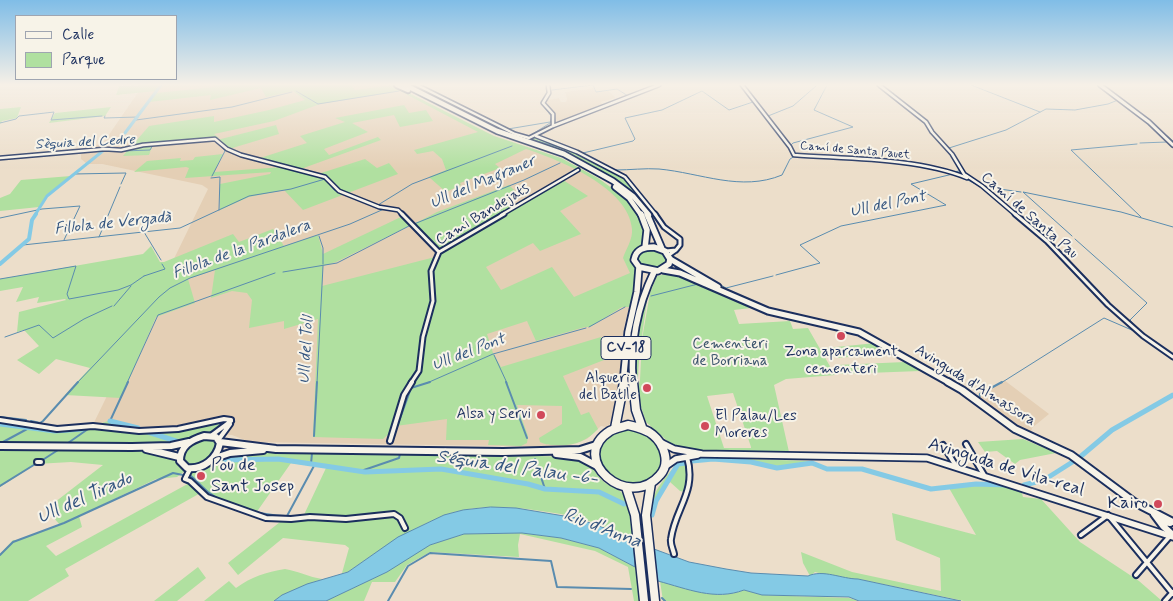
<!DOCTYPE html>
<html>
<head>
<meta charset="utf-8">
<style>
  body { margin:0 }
  #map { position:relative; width:1173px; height:601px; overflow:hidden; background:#ecdeca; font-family:Mynerve,sans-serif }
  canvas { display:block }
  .legend { position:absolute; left:15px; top:15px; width:162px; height:65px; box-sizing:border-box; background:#f7f3e8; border:1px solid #9fa5b1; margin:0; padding:6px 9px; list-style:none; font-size:15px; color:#1b2f5e }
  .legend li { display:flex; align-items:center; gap:10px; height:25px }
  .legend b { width:25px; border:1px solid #9fa5b1 }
</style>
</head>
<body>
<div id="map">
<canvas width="1173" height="601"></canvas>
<ul class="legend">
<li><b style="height:6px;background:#f7f3e8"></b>Calle</li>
<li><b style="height:14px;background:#b0e0a0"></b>Parque</li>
</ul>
</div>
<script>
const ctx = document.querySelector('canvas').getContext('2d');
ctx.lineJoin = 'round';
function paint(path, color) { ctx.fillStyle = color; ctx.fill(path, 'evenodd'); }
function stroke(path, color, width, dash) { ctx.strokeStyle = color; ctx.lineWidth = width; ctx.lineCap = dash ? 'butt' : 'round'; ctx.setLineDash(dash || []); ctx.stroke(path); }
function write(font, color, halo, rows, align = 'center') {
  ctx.font = font + ' Mynerve,sans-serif'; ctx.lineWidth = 4; ctx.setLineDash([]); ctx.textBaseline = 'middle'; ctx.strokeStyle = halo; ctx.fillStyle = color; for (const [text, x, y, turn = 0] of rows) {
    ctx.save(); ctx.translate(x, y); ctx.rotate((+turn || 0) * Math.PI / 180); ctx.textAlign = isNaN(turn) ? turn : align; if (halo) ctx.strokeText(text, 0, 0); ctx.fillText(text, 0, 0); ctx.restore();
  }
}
const built = new Path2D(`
  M 143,85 L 392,85 L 487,133 L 507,142 L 551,155 L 620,193 L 639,216 L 630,260 L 636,280 L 624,327 L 619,392 L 614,419 L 609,425 L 606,427 L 601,426 L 587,439 L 565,447 L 250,442 L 232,435 L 202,433 L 84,443 L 208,189 L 202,185 L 102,164 L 87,164 L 81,159 L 81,154 L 87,149 L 104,142 Z
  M 594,88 L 596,92 L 609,91 L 616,98 L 601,102 L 603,105 L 557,122 L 554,112 L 545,103 L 547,100 L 559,98 L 561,102 L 566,102 L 567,99 L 565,92 Z
  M 1004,380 L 1049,414 L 1032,428 L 1031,433 L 1016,426 L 980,400 L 980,394 L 1000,384 Z`);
const green = new Path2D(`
  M 142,85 L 161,85 L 156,91 L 116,95 L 119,86 Z
  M 214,85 L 351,85 L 355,90 L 393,85 L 494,136 L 561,158 L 598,178 L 628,200 L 636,211 L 644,228 L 645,237 L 642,246 L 632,255 C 631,262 636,264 637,271 C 639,283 633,296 630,307 L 622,307 L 590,327 L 585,327 L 536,341 L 527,321 L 487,334 L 493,353 L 501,367 L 601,337 L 617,352 L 622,353 L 563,376 L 581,415 L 589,412 L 598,429 C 586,442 573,446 556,445 C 550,445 546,445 540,442 L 539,438 L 562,424 L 562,406 L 517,405 L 528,436 L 527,443 L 521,446 L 488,445 L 489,440 L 446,440 L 447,419 L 396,426 L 405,396 L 420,373 L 424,337 L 434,301 L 432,271 L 440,252 L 412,225 L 437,212 L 509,185 L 517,193 L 502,201 L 514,210 L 563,180 L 588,196 L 560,211 L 581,234 L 540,251 L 533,243 L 486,267 L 501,290 L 552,267 L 574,297 L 630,273 L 623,258 C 626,249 633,239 632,229 C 629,188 560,160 526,149 L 495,164 L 500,168 L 460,183 L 461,185 L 446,192 L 429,177 L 446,170 L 442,159 L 433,151 L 417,154 L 414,150 L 478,132 L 400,91 L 320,104 L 274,121 L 214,134 L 219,138 L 153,144 L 149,155 L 123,156 L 127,151 L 120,151 L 130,148 L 149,126 L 214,116 L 214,122 L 269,110 L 305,100 L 293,91 L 266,97 L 261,88 L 210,100 L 211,95 L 149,102 L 156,93 L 214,87 Z
  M 407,85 L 415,86 L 514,135 L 528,139 L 534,136 C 562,150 603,159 626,181 C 632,187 638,195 643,202 L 626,188 L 587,164 L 570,156 L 514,137 Z
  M 404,105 L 409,113 L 426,110 L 433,121 L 400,127 L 394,115 L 352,123 L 368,132 L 324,149 L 329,155 L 378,137 L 381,140 L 298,170 L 257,159 L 307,143 L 300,136 L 345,122 L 335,118 Z
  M 21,107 L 17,118 L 2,121 L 0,124 L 0,109 Z
  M 111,107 L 105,116 L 49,123 L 55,113 Z
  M 276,125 L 279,134 L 229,149 L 226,149 L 217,140 Z
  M 223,154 L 214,172 L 283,167 L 315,175 L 365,159 L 377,168 L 389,163 L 398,174 L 303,210 L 284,190 L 249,197 L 220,210 L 220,184 L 270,174 L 271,172 L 185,178 L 189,168 L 186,167 L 134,172 L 147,161 L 181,158 L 180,161 L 193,160 L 195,157 Z
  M 71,176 L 46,196 L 39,207 L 0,211 L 0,198 L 10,194 L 21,180 Z
  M 403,216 L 409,226 L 336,262 L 323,266 L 322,286 L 435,257 L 431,268 L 432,303 L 423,332 L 418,372 L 408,387 L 392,431 L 383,439 L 313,437 L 318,319 L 284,329 L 284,321 L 249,328 L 252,300 L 247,293 L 232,291 L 211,298 L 215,270 L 188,279 L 195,303 L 156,317 L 121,398 L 65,395 L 90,368 L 56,359 L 39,374 L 17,360 L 39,346 L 24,330 L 17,332 L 19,312 L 66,300 L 65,299 L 37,303 L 39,297 L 16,302 L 23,287 L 0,291 L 0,279 L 143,254 L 151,246 L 160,262 L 164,262 L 233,234 L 239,242 L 273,229 L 284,246 L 318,235 L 323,254 Z
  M 645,250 L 661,252 L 667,259 L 666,264 L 658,269 L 642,266 L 637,258 Z
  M 671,273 L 751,308 L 734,310 L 739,324 L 790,321 L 793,329 L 808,328 L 835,375 L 786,379 L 774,385 L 789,452 L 705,452 L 674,447 L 646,422 L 641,407 L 638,387 L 640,380 L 642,339 L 650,293 L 657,276 ZM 733,393 L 751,447 L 751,448 L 724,448 L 707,396 Z
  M 648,293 C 643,335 633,376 641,418 C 639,408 636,398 635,388 C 632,358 636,320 648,293 Z
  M 876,343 L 885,348 L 884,354 L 837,358 L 833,356 L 826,348 Z
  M 905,362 L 920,371 L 841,374 L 837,365 Z
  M 225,417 L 225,423 C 210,438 187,441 167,444 L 0,443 L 0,424 L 55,430 L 87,428 L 111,420 L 139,427 L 168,428 Z
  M 620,429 C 624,429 630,428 635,429 C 651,434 669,450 660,469 C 638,511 562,458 620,429 Z
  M 208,439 L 213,440 L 216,445 C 215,460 201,465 188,465 L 184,461 C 183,447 195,440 208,439 Z
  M 1023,439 L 1056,453 L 1020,460 L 1015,464 L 997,451 L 985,452 L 978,442 Z
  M 0,448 L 131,450 L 145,451 L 175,458 L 178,466 L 185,471 L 177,477 L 156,479 L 79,516 L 82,527 L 46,546 L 56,556 L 193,481 L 190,476 L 193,472 L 208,467 L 219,459 L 237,454 L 265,452 L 474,455 C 501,459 571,451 589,464 C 594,468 597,476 603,481 C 608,486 615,487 620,491 C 632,501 633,524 633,538 C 615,531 595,522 576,517 C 537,509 480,500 443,516 C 408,530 378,551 348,572 L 342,573 L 349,548 L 345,545 L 283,538 L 238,575 L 228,563 L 280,522 L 296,521 L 302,519 L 326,468 L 291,463 L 256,513 L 212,497 L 204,491 L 65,569 L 69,576 L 28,601 L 0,601 L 0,554 L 13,540 L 19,540 L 60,525 L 46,509 L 103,465 L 71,462 L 36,464 L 0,487 Z
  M 713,458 L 811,461 L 811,463 L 777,467 L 751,462 Z
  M 687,460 L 688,473 L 686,492 L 680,491 L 670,482 L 660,492 L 652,515 C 651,498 655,491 665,478 C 673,469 674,463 687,460 Z
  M 982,485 L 1006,487 L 1021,490 L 1023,497 L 1041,499 L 1080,542 L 1139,581 L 1162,601 L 964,601 L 858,579 L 844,579 L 815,572 L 810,576 L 803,563 L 801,552 L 852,572 L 941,591 L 940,558 L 896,540 L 892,513 L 976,535 L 949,488 Z
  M 522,533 L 561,538 L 599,548 L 635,567 L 640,601 L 634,601 L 628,567 L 595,551 L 520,534 L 518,545 L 519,557 L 430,552 L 407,565 L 395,582 L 372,582 L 364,601 L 326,601 L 387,572 L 409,556 L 430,545 L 464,534 Z
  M 198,567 L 206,578 L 177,601 L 154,601 Z
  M 285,569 C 298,571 309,577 322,579 L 282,595 L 274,601 L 204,601 L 229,581 L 236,588 C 251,577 266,572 285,569 Z
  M 660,581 C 689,589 716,601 744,590 L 762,595 L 849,598 L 859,601 L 663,601 Z`);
const water = new Path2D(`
  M 491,507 L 516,508 L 576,518 L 633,538 L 635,567 L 599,548 L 561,538 L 522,533 L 464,534 L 430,545 L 387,572 L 326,601 L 274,601 L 282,595 L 307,584 L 348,572 L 398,537 L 444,515 L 463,510 Z
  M 654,549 L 689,562 L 726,569 L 751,573 L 808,576 C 823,569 842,579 858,579 L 961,601 L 859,601 L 849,597 L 762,595 L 744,590 C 715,601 688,589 658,581 Z`);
const streamFar1 = new Path2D(`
  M 420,85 L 460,105
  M 971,85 L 1040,112
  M 1103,85 L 1112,92
  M 552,90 L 593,85 L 596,92 L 617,89 L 628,96
  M 296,91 L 318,104 L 399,91
  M 105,116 L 104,118 L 138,117
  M 136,120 L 232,107 L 292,92
  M 0,123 L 16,119 L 19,116 L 54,112 L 51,120 L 102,116
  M 1153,124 L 1173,141
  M 776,127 L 768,116 L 793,106 L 816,86
  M 508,129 L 550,122
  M 531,135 L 550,123 L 552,117 L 541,103 L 547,94 L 546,85
  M 530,139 L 569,150 L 612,172
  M 1140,143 L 1167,142
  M 1137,144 L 1071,150 L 1141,217
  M 123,151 L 150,150 L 153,145
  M 583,153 L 633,141 L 635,139 L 625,118 L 662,110 L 702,91 L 729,110 L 753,102
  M 794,153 L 791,145 L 793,143 L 853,127 L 814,110 L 826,87
  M 856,160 L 887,162
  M 916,166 L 944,172
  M 616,170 C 630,170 645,168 659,169 C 701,173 741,192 782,175 L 790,159 L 795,156
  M 963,170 L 949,148 L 1006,130 L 1046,109 L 1075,110 L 1108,104 L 1118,100
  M 955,172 L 959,171
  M 74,174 L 126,173 L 121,184
  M 212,176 L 225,151 L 216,141
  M 211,178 L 220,177 L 219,210
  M 966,179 L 979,186
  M 985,187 L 1021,192
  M 345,195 L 366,203
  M 378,205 L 412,184 L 512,146
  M 0,218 L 42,209 L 80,206 L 64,240
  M 414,224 L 524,180 L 560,163
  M 144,232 L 161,260
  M 319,236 L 323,248 L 323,264
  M 1072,236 L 1023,192 L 1121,212 L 1173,227
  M 99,237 L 120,187
  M 1075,239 L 1147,303 L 1130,320 L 1135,326
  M 23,245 L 180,228 L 249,196 L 291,189 L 325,179 L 334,190 L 342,194
  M 283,272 L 337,263 L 409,226
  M 776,275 L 820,263 L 800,245 L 841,226 L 946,205 L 911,184 L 953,174
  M 144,276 L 165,269 L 162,264
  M 0,279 L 76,266 L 67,294 L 69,299 L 118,290 L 131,285 L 144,276
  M 717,283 L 726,288 L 773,276
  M 651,296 L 698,284
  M 114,306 L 131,286
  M 589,327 L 625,307
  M 5,337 L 39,325 L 53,338 L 84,319 L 112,306
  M 494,355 L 507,383
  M 77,383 L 159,297 L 170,288 L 190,278 L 350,224 L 384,209 L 381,209
  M 127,383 L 158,315 L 275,273
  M 317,383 L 323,266
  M 427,383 L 493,354 L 586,328
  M 1001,383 L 1104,318 L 1134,331`);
const stream = new Path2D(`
  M 506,382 L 527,438
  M 979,399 L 980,394 L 1002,382
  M 0,417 L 26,420
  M 31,421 L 40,423 L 43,421 L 78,382
  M 110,421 L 128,382
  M 314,436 L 317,382
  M 393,438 L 411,388 L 430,382
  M 3,442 L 29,428
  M 68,443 L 88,429
  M 535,459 L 545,489
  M 41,461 L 58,450
  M 311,464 L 312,453
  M 361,471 L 399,458 L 400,454
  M 191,476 C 197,481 202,487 208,492 C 229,508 261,515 287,516 L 315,464
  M 0,486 L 37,463
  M 0,555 L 13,542 L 64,523 L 173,473 L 183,475
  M 662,598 L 665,601
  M 388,601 L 408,566 L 430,553 L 551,561 L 557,587 L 631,589`);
const canalFar2 = new Path2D(`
  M 125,133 L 161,85
  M 35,215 L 47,196 L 104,150`);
const canalFar1 = new Path2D(`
  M 0,264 L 29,239 L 32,220 L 36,214`);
const canal = new Path2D(`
  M 110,421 L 138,428
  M 0,424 L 55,431 L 82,429
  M 148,432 L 179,442
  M 1080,457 L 1112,430 L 1173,395
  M 225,460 L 278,459 L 365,472 L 441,469 L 528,484 L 545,489 L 599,492 L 624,504
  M 692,461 L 713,459 L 751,462 L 777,468 L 812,463 L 827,469 L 862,469 L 931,489 L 976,484 L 1007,485
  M 1024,485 L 1044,480 L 1074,461
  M 652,515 L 656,501 L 678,464 L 686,463`);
const minorFar2 = new Path2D(`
  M 417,85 L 515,134 L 529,138 L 553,126 L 659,85
  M 548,85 L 549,93 L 543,103 L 553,114 L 553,126
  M 742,85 L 790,147 L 794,155 C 847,159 918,158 967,178
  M 879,85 L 926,122 L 932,132 L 952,154 L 964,174 L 982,186 L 1016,215
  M 536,136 L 577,152 L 625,177 L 656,215
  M 0,158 L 105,149 L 121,150 L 143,145 L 215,139 L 227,149 L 241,155 L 325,177 L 339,191 L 379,207 L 398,210 L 403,215
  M 501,215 L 578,170`);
const minorFar1 = new Path2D(`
  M 402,214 L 439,252
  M 655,214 L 664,227 L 680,239 L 680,245 L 676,250
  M 1015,214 L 1047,241 L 1108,305 L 1143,336 L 1173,357
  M 666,251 L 676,250 L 669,255
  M 411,383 L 419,371 L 423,337 L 433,301 L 431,271 L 439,252 L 504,214`);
const minor = new Path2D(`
  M 0,420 L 57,429 L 93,426 L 139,431 L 178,429 L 224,419 L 231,420
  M 212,435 L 231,421
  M 219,439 L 230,424
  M 390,441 L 404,395 L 412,382
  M 966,444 L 984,475
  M 943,445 L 956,466
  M 37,462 L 41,462
  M 190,469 L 185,479 L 190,481 L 207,497 L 266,518 L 291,519 L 310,517 L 346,519 L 394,514 L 400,518 L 405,528
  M 1081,535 L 1108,515 L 1173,594
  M 674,554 C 673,549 670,544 671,539 C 675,508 697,492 687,457
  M 1136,575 L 1170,536
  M 1165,601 L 1173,592`);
const tertiaryFar1 = new Path2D(`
  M 1100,85 L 1149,122 L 1173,145`);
const tertiary = new Path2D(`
  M 662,443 L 674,449 L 702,454 L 927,458 L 1173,537
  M 666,466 L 676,459 L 698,455`);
const secondaryFar1 = new Path2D(`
  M 670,259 L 718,287
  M 663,270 L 680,273 L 768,311 L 859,332 L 950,383`);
const secondary = new Path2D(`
  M 948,382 L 962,390 L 1015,429 L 1071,455 L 1134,502 L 1173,522
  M 204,436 L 216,437 L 220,443 C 217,459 203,470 187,468 L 180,461 C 180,446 191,440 204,436 Z
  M 220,442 L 276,449 L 503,452 L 580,450 L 596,445
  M 0,446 L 132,447 L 171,446 L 189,442
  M 146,449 L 179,457
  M 556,454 L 580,457 L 597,466
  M 215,458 L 230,453 L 263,450
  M 1154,514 L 1163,526 L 1164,522 L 1170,523
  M 1163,526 L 1173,535`);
const primaryFar2 = new Path2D(`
  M 397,85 L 408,90
  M 405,85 L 497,131 L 564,154 L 613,181 L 633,196 L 649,215
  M 615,187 L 629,198 L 641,215`);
const primaryFar1 = new Path2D(`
  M 641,214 L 647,230 L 645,248
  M 647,214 L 662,249
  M 654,247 L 665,251 L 670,259 L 669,264 L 658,271 L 639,267 L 634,260 C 636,249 644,247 654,247 Z
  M 623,383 L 628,332 L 637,292 L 639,267
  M 633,383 C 630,344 637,307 654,272`);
const primary = new Path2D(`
  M 633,382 L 636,410 L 642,427
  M 628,425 C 637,427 646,429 653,435 C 664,444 671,463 660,475 C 628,512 567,458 610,431 C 615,428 622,427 628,425 Z
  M 615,428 L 624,382
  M 651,483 L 646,515 L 655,601
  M 626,487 L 635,515 L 644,601`);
const markers = [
  [841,336,5,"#d1495b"],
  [647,388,5,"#d1495b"],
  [541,415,5,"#d1495b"],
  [705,426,5,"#d1495b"],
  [201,476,5,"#d1495b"],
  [1158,504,5,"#d1495b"]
];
const farStreetnames = [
  ["Camí de Santa Pauet",855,151,5]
];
const farWaternames = [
  ["Sèquia del Cedre",85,143,-3]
];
const shields = [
  [626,348,50]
];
const shieldNames = [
  ["CV-18",626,348]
];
const streetNames = [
  ["Camí Bandejats",483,215,-31],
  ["Camí de Santa Pau",1029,216,41],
  ["Avinguda d'Almassora",975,386,32]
];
const parkNames = [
  ["Cementeri",730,345],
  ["de Borriana",730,362]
];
const poiNames = [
  ["Zona aparcament",841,353,"center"],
  ["cementeri",841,370,"center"],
  ["Alqueria",637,379],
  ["del Batlle",637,396],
  ["Alsa y Servi",531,415],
  ["El Palau/Les",715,417,"left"],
  ["Moreres",715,434,"left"]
];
const waterNames = [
  ["Ull del Magraner",483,183,-23],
  ["Ull del Pont",888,205,-12],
  ["Fillola de Vergadà",113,224,-6],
  ["Fillola de la Pardalera",242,250,-20],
  ["Ull del Toll",307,350,-87],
  ["Ull del Pont",469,353,-21]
];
const nearPoinames = [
  ["Pou de",211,466],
  ["Sant Josep",211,487],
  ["Kairo",1148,504,"right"]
];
const nearStreetnames = [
  ["Avinguda de Vila-real",1006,468,17]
];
const nearWaternames = [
  ["Séquia del Palau -6-",517,469,8],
  ["Ull del Tirado",85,499,-24],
  ["Riu d'Anna",602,529,21]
];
paint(built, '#e4cfb5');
paint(green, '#b0e0a0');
paint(water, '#84cae5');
stroke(water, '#5a8caf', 1);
stroke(streamFar1, '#5a8caf', 1);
stroke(stream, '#5a8caf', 2);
stroke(canalFar2, '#84cae5', 3);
stroke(canalFar1, '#84cae5', 4);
stroke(canal, '#84cae5', 5);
stroke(minorFar2, '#1b2f5e', 5.5);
stroke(minorFar1, '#1b2f5e', 7);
stroke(minor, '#1b2f5e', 8);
stroke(tertiaryFar1, '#1b2f5e', 6);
stroke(tertiary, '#1b2f5e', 9);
stroke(secondaryFar1, '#1b2f5e', 9);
stroke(secondary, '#1b2f5e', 10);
stroke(primaryFar2, '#1b2f5e', 8);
stroke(primaryFar1, '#1b2f5e', 9);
stroke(primary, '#1b2f5e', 11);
stroke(minorFar2, '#f7f3e8', 2.5);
stroke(minorFar1, '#f7f3e8', 3);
stroke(minor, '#f7f3e8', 4);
stroke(tertiaryFar1, '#f7f3e8', 3);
stroke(tertiary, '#f7f3e8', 5.5);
stroke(secondaryFar1, '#f7f3e8', 5);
stroke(secondary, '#f7f3e8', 6);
stroke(primaryFar2, '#f7f3e8', 4.5);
stroke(primaryFar1, '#f7f3e8', 5.5);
stroke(primary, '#f7f3e8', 8);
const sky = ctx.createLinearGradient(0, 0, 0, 169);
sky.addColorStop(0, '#80bde7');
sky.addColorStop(0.5, '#f6f0e7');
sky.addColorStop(1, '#f6f0e700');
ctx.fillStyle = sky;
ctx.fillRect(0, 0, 1173, 169);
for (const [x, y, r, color] of markers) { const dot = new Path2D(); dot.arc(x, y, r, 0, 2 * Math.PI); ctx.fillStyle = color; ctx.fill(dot); stroke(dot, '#f7f3e8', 2); }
write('12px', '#1b2f5e', '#f7f3e8', farStreetnames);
write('italic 14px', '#355680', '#f7f3e8', farWaternames);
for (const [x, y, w] of shields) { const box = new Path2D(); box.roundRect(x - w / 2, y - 11.5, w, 23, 4); ctx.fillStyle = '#f7f3e8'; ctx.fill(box); stroke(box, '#1b2f5e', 1); }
write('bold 14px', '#1b2f5e', null, shieldNames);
write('15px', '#1b2f5e', '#f7f3e8', streetNames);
write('15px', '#39526b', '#f7f3e8', parkNames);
write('15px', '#1b2f5e', '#f7f3e8', poiNames, 'right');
write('italic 16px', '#355680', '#f7f3e8', waterNames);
write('18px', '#1b2f5e', '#f7f3e8', nearPoinames, 'left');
write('18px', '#1b2f5e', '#f7f3e8', nearStreetnames);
write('italic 19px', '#355680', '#f7f3e8', nearWaternames);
</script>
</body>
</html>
